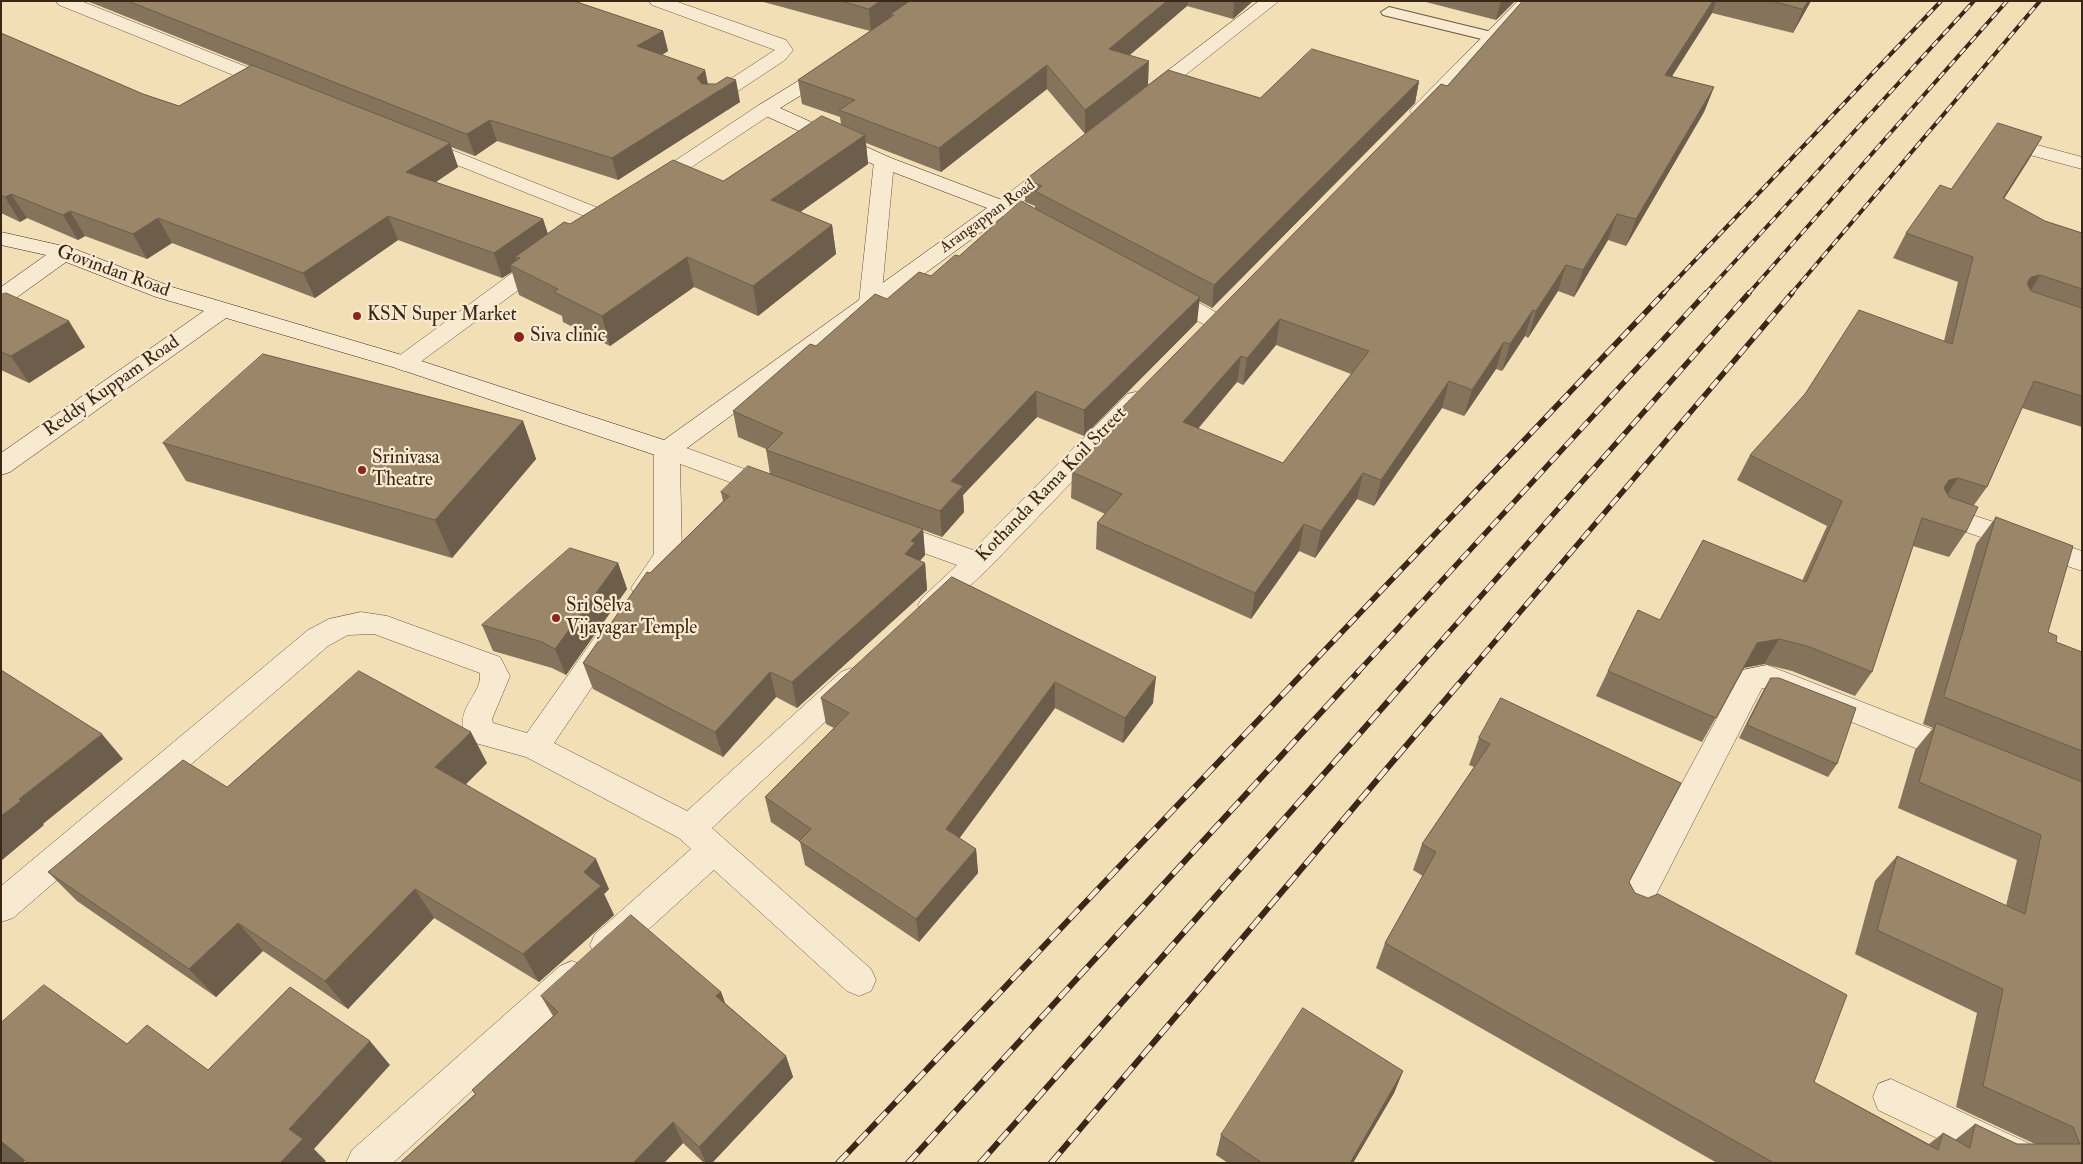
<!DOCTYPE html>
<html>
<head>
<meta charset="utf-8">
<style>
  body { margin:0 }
  #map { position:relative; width:2083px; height:1164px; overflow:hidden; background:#f2dfb6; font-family:"IM FELL Double Pica",serif }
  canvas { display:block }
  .frame { position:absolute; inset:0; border:2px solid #3c2617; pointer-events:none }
</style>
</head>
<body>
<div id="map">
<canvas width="2083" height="1164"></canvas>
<div class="frame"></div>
</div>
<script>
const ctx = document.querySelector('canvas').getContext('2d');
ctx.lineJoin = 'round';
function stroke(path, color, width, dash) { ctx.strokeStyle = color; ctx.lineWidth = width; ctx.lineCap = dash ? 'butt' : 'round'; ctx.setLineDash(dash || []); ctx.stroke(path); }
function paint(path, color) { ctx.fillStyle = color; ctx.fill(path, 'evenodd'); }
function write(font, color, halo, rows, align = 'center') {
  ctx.font = font + ' "IM FELL Double Pica",serif'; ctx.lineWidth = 4.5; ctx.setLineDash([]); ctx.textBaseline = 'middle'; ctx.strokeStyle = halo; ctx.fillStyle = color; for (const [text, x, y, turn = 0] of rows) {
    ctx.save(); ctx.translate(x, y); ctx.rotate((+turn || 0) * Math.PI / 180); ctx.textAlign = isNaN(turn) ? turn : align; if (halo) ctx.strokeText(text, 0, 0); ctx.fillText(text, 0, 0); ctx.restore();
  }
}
const lane = new Path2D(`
  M 1389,7 L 1500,34 L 1502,37 L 1494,42 L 1383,15 L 1381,12 Z`);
const street = new Path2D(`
  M 56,1 L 81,1 L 282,81 L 284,85 L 282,89 L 268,89 L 59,5 Z
  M 649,1 L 675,1 L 786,40 L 793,50 L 785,60 L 720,103 L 706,103 L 703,99 L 706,95 L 775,50 L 652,5 Z
  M 1259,1 L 1279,1 L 1155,99 L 1141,99 L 1138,95 L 1141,91 Z
  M 1518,1 L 1537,1 L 1427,115 L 1413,115 L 1410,111 L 1413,107 Z
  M 766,103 L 773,105 L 776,109 L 773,113 L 660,188 L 653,190 L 646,188 L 643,184 L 646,180 L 759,105 Z
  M 419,137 L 611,213 L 615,217 L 611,221 L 604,223 L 597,221 L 412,147 L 409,143 L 412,139 Z
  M 2011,138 L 2082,157 L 2082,169 L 2004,148 L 2001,144 L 2004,140 Z
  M 884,156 L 891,158 L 894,162 L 881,302 L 878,307 L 870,309 L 862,307 L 859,302 L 874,162 L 877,158 Z
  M 1055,161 L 1062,163 L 1065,167 L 1062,171 L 1017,206 L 1037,216 L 1040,221 L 1037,226 C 1023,229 1000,218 993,207 L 996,203 L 1048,163 Z
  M 546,252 L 554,254 L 557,259 L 554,264 L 412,368 L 404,371 L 396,368 L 392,363 L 396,358 L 538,254 Z
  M 1166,287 L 1174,289 L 1221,315 L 1224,320 L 1221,325 L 1213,327 L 1205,325 L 1158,299 L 1155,294 L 1158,289 Z
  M 1136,392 L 1145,394 L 1148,400 L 1145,406 L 988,569 L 942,612 L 932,616 L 922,612 L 918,605 L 922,598 L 957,565 L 879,537 L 875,530 L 879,523 L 888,520 L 973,550 L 1127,394 Z
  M 667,441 L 783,483 L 787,489 L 783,495 L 774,498 L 680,464 L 682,555 L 655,595 L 645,598 L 635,595 L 631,588 L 654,554 L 654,450 L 658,444 Z
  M 1942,505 L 2082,551 L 2082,571 L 1933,521 L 1929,514 L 1933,507 Z
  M 361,612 L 387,616 L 500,657 L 510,676 L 492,719 L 493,723 L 527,733 L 597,634 L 607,631 L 617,634 L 621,642 L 617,650 L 554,743 L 687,811 L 841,672 L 851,668 L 861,672 L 866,680 L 861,688 L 712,828 L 871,969 L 876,980 L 871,991 L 859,996 L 847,991 L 714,870 L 619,956 L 607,960 L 595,956 L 590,945 L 595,934 L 691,849 L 679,838 L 526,757 L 468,741 C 451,707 482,698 480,673 L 374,634 L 348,635 L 328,646 L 13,918 L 1,922 L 1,886 L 308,630 L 329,619 Z
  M 1767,665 L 1970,744 L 1974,753 L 1970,762 L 1959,766 L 1771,689 L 1762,688 L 1645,916 L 1633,921 L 1621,916 L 1616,906 L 1621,896 L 1743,670 Z
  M 572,961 L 584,966 L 589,977 L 584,988 L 393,1163 L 346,1163 L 352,1150 L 560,966 Z
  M 1891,1079 L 2043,1150 L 2049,1163 L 1989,1163 L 1878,1110 L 1873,1097 L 1878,1084 Z`);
const secondary = new Path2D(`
  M 831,63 L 838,65 L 840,69 L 838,73 L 780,108 L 891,158 L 1010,203 L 1013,207 L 1010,211 L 676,456 L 667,459 L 658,456 L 396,368 L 226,318 L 10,472 L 1,475 L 1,453 L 204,311 L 156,297 L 66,262 L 9,303 L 1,305 L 1,287 L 46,255 L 1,245 L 1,232 L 72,248 L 172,287 L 412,358 L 664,440 L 987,208 L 877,166 L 759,113 L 756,109 L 759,105 L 824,65 Z`);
const railFar2 = new Path2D(`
  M 1663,294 L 1941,1
  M 1705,294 L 1974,1
  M 1748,294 L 2007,1
  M 1791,294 L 2040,1`);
const railFar1 = new Path2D(`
  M 1303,673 L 1664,293
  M 1357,673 L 1706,293
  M 1413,673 L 1749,293
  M 1468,673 L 1792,293`);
const rail = new Path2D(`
  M 838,1163 L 1304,672
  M 908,1163 L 1358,672
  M 980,1163 L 1414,672
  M 1051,1163 L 1469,672`);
const wall = new Path2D(`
  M 87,1 L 574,1 L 663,31 L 668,51 L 662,55 L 705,70 L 708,84 L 740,102 L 618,180 L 497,141 L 475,156 L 451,147 L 458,167 L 436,182 L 543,219 L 548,234 L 570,224 L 723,181 L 841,124 L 840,117 L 802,104 L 798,80 L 870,31 L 760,1 L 1253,1 L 1233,19 L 1187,6 L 1129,55 L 1148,85 L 1085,134 L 1047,89 L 941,172 L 866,143 L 868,164 L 800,212 L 832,225 L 836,254 L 758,316 L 694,287 L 610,346 L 563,322 L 562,316 L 519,295 L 512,272 L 502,278 L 398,240 L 315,298 L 172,243 L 147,259 L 85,236 L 78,240 L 27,218 L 20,222 L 1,213 L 1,33 L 143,94 L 179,106 L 250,66 Z
  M 1422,1 L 1515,1 L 1496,20 Z
  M 1523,1 L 1811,1 L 1793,33 L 1712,13 L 1672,76 L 1714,87 L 1704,112 L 1626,246 L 1608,240 L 1574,297 L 1558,291 L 1528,338 L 1525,336 L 1502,371 L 1496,369 L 1464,416 L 1442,408 L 1374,506 L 1357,499 L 1315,558 L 1299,551 L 1251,619 L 1096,549 L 1097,523 L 1105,514 L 1071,498 L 1072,472 L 1110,431 L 1110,420 L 1447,86 ZM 1276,345 L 1351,374 L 1283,463 L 1198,429 L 1237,382 L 1243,385 Z
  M 1419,81 L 1415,103 L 1212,308 L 1199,301 L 1197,322 L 1084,436 L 1037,417 L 963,495 L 964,512 L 942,537 L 923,530 L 925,555 L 920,561 L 925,563 L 927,590 L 797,708 L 776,697 L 723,757 L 593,689 L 583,663 L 650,573 L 723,501 L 721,492 L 770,474 L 766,449 L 738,437 L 733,411 L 816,346 L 887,299 L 931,276 L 959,256 L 1035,209 L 1035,206 L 1025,202 L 1025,180 L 1260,98 Z
  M 2042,137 L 2028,161 L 2004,199 L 2045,221 L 2082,233 L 2082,427 L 2022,408 L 1987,487 L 1974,505 L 1966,532 L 1949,557 L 1913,546 L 1872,672 L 1855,696 L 1792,671 L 1764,664 L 1744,668 L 1702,742 L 1596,696 L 1608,671 L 1660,620 L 1802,581 L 1827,526 L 1737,480 L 1750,455 L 1944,341 L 1958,282 L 1893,258 L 1906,233 L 1951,189 Z
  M 1,295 L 85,347 L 29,383 L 1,370 Z
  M 523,421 L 536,459 L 452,558 L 186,481 L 163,443 Z
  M 1996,517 L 2048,632 L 2056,642 L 2082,652 L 2082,1163 L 1717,1163 L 1376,968 L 1385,943 L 1423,876 L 1413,870 L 1422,844 L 1474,767 L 1469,765 L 1479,738 L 1501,698 L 1629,882 L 1635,893 L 1814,1082 L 1929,1144 L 1943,1133 L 1955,1140 L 1975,1124 L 2017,1144 L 2035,1144 L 1956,1107 L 1977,1013 L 1855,954 L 1875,881 L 1897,856 L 2006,906 L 2017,860 L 1898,808 L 1915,750 L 1933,728 L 1923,724 L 1976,544 Z
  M 618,563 L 627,589 L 566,675 L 552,668 L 493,651 L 482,625 Z
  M 952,577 L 1153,703 L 1123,743 L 1055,708 L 959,838 L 976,849 L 978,873 L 919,942 L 805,865 L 800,842 L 771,822 L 765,797 L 834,728 L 826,724 L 821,698 Z
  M 1771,678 L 1837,764 L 1828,777 L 1739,738 L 1763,691 Z
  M 487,763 L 466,784 L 609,889 L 604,894 L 614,915 L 539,982 L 434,918 L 348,1009 L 263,951 L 216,997 L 77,901 L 48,872 L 227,787 Z
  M 721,992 L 725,1003 L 786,1056 L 793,1077 L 712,1163 L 704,1163 L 683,1143 L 664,1163 L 400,1163 L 475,1094 L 472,1090 L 553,1016 L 541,996 Z
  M 1403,1071 L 1394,1093 L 1353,1163 L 1228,1163 L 1216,1155 L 1221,1135 Z`);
const shadedWall = new Path2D(`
  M 880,1 L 916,1 L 894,15 L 891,14 L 891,18 L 871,32 L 869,9 Z
  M 1167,1 L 1188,1 L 1187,6 L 1109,73 L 1109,49 Z
  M 1234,1 L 1253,1 L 1233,19 Z
  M 1501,1 L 1515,1 L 1496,20 Z
  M 1713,1 L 1716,1 L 1712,13 L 1657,100 L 1665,75 Z
  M 1808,1 L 1811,1 L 1793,33 L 1803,9 Z
  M 663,31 L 668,51 L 642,67 L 637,46 Z
  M 1149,61 L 1148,85 L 1085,134 L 1085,110 Z
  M 1047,65 L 1047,89 L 941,172 L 939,148 Z
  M 705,70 L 709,91 L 697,78 Z
  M 736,80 L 740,102 L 618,180 L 612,158 Z
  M 1419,81 L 1415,103 L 1212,308 L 1214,285 Z
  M 1714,87 L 1704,112 L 1626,246 L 1636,219 Z
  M 490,120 L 497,141 L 475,156 L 467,134 Z
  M 865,135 L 868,164 L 775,230 L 771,200 Z
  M 2042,137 L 2028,161 L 1988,223 L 2003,198 Z
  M 450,143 L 458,167 L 415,196 L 406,172 Z
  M 11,194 L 27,218 L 20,222 L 5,197 Z
  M 70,211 L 85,236 L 78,240 L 63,215 Z
  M 1617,214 L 1608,240 L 1574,297 L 1583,270 Z
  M 388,216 L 398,240 L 315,298 L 303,273 Z
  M 158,218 L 172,243 L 147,259 L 133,234 Z
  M 543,219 L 551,244 L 520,258 L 515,257 L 519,267 L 510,265 L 512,272 L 502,278 L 494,253 Z
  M 832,225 L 836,254 L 758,316 L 753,286 Z
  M 687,257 L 694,287 L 610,346 L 602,316 Z
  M 1566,265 L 1558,291 L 1528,338 L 1536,311 Z
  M 2040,275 L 2025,300 L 2011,308 L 2031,277 Z
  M 1200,297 L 1197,322 L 1084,436 L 1084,410 Z
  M 1533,310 L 1525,336 L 1502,371 L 1510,344 Z
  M 1280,319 L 1276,345 L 1243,385 L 1247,358 Z
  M 69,321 L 85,347 L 29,383 L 11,356 Z
  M 1504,342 L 1496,369 L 1464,416 L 1472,390 Z
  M 1241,356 L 1237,382 L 1180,449 L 1183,422 Z
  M 1449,381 L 1442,408 L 1374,506 L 1381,480 Z
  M 1036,391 L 1037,417 L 963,495 L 964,512 L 942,537 L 940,511 L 951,481 Z
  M 523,421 L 536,459 L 452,558 L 435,520 Z
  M 1363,473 L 1357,499 L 1315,558 L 1321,531 Z
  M 1958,478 L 1942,503 L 1933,505 L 1949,480 Z
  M 1304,524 L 1299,551 L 1251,619 L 1255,593 Z
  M 923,529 L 925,555 L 917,564 L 925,563 L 927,590 L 797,708 L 792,682 L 905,554 L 911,541 Z
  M 618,563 L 627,589 L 566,675 L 555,649 Z
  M 1779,639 L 1764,664 L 1743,668 L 1757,643 Z
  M 770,672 L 776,697 L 723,757 L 715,732 Z
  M 1156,677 L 1153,703 L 1123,743 L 1125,718 Z
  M 1055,682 L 1055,708 L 948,854 L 946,829 Z
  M 471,732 L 487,763 L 452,798 L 435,767 Z
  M 102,734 L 123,759 L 43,824 L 44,825 L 1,861 L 1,816 L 19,799 Z
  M 976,849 L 978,873 L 919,942 L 916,919 Z
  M 596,859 L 609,889 L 604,894 L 614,915 L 539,982 L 523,954 L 584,872 Z
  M 415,889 L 434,918 L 348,1009 L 325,981 Z
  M 238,923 L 263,951 L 216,997 L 189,969 Z
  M 721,992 L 729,1014 L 716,996 Z
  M 370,1041 L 390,1065 L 314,1149 L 326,1161 L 324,1163 L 280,1163 L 289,1129 Z
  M 786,1056 L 793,1077 L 712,1163 L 706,1163 L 699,1147 Z
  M 1403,1071 L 1394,1093 L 1353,1163 L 1350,1163 Z
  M 673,1122 L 683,1143 L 664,1163 L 633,1163 Z
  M 1,1141 L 27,1159 L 23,1163 L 1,1163 Z`);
const building = new Path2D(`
  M 128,1 L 574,1 L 663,31 L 637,46 L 705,70 L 697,78 L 702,84 L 716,84 L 727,77 L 736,80 L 612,158 L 490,120 L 467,134 Z
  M 842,1 L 880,1 L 869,9 Z
  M 910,1 L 1167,1 L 1109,49 L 1149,61 L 1085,110 L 1047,65 L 939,148 L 839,110 L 855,100 L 798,80 L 894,15 L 891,14 Z
  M 1523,1 L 1713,1 L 1665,75 L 1714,87 L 1636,219 L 1617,214 L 1583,270 L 1566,265 L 1536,311 L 1533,310 L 1510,344 L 1504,342 L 1472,390 L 1449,381 L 1381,480 L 1363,473 L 1321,531 L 1304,524 L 1255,593 L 1097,523 L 1122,494 L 1072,472 L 1117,423 L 1110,420 L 1441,84 L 1447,86 ZM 1280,319 L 1369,351 L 1283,463 L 1183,422 L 1241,356 L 1247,358 Z
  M 1772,1 L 1808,1 L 1803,9 Z
  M 1,33 L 143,94 L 179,106 L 252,65 L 450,143 L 406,172 L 543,219 L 494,253 L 388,216 L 303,273 L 158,218 L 133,234 L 70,211 L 63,215 L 11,194 L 5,197 L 1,195 Z
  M 1312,49 L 1419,81 L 1214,285 L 1035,191 L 1042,186 L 1025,180 L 1168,70 L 1260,98 Z
  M 822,116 L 865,135 L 771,200 L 832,225 L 753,286 L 687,257 L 602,316 L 554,292 L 558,289 L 510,265 L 520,258 L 515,257 L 564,222 L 570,224 L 673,160 L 723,181 Z
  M 1998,123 L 2042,137 L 2003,198 L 2045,221 L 2082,233 L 2082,289 L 2040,275 L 2031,277 L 2027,283 L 2031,291 L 2082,308 L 2082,396 L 2034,381 L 1987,487 L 1958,478 L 1949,480 L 1944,488 L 1949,497 L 1978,507 L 1966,532 L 1922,518 L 1872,672 L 1807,646 L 1779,639 L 1757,643 L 1716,718 L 1608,671 L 1638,610 L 1660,620 L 1703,540 L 1806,582 L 1842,501 L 1750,455 L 1805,394 L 1859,310 L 1952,344 L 1973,257 L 1906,233 L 1940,185 L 1951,189 Z
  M 1021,201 L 1200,297 L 1084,410 L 1036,391 L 951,481 L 963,486 L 940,511 L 766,450 L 783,433 L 733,411 L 810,344 L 816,346 L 875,294 L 887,299 L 919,272 L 931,276 L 955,255 L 959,256 Z
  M 6,293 L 69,321 L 11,356 L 1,352 L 1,295 Z
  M 263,354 L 523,421 L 435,520 L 163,443 Z
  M 748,466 L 923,529 L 911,541 L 915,543 L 905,554 L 925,563 L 792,682 L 770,672 L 715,732 L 583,663 L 647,572 L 650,573 L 729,496 L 721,492 Z
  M 1996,517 L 2073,546 L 2048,632 L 2057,636 L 2056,642 L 2082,652 L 2082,751 L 1944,697 Z
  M 570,548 L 618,563 L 555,649 L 542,642 L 482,625 Z
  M 952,577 L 1156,677 L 1125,718 L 1055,682 L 946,829 L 976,849 L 916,919 L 799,841 L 811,829 L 765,797 L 849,713 L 821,698 Z
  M 1,670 L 102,734 L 19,799 L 21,801 L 1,816 Z
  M 359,671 L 471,732 L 435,767 L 596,859 L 584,872 L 601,886 L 523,954 L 415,889 L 325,981 L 238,923 L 189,969 L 48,872 L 183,760 L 227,787 Z
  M 1771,678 L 1779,678 L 1856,708 L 1837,764 L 1747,725 Z
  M 1501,698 L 1681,783 L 1629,882 L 1635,893 L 1648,898 L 1658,894 L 1847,995 L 1814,1082 L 1938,1150 L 1943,1133 L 1970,1148 L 1975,1124 L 2017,1144 L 2080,1144 L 2073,1127 L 1983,1086 L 2003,989 L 1877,930 L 1897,856 L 2025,914 L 2041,835 L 1919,782 L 1936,723 L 2082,782 L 2082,1163 L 1774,1163 L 1385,943 L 1436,852 L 1422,844 L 1490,744 L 1479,738 Z
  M 631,915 L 721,992 L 716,996 L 786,1056 L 699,1147 L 673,1122 L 633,1163 L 400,1163 L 476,1094 L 472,1090 L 558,1012 L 541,996 Z
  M 44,985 L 127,1044 L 147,1025 L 208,1070 L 290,987 L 370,1041 L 289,1129 L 303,1139 L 280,1163 L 28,1163 L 1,1141 L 1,1023 Z
  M 1303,1008 L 1403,1071 L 1350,1163 L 1262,1163 L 1221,1135 Z`);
const markers = [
  [357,316,5,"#8f2418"],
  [519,337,6,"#8f2418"],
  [362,470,5,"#8f2418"],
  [556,618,5,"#8f2418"]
];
const farStreetnames = [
  ["Arangappan Road",988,217,-36]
];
const streetNames = [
  ["Govindan Road",113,272,20],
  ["Reddy Kuppam Road",112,387,-35],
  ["Kothanda Rama Koil Street",1052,485,-46]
];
const poiNames = [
  ["KSN Super Market",367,316],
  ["Siva clinic",530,337],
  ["Srinivasa",372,459],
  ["Theatre",372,481],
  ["Sri Selva",566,607],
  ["Vijayagar Temple",566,629]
];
stroke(lane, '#6a543f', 2);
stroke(street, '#6a543f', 1);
stroke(secondary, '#3c2617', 1);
paint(lane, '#f7ead0');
paint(street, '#f7ead0');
paint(secondary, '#f7ead0');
stroke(railFar2, '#3c2617', 4);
stroke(railFar1, '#3c2617', 5.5);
stroke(rail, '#3c2617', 6);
stroke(railFar2, '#f7ead0', 2.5, [8]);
stroke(railFar1, '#f7ead0', 4, [11]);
stroke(rail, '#f7ead0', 4.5, [14]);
paint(wall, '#85735b');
paint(shadedWall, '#6c5e4a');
paint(building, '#9b866a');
stroke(building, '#6c5e4a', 1);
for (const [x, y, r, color] of markers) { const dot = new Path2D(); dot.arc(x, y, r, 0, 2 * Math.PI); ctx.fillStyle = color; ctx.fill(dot); stroke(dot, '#f7ead0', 2); }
write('16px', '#3c2617', '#f7ead0', farStreetnames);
write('19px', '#3c2617', '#f7ead0', streetNames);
write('19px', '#3c2617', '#f7ead0', poiNames, 'left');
</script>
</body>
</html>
